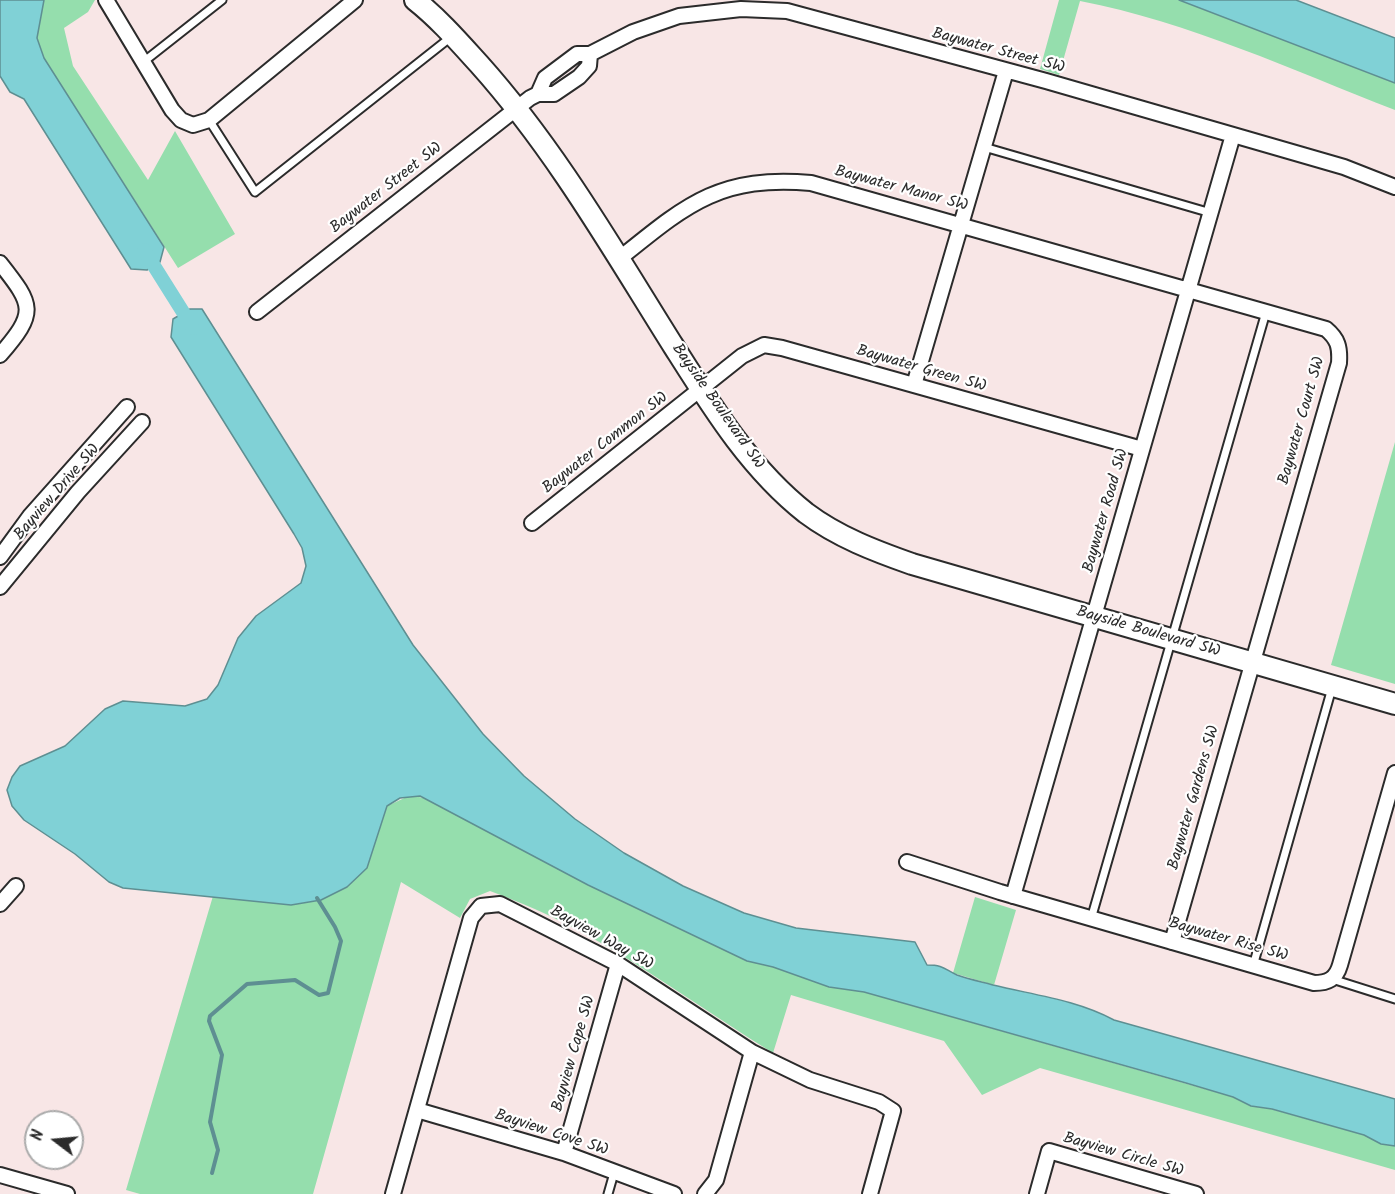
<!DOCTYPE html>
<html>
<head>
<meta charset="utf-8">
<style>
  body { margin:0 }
  #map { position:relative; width:1395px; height:1194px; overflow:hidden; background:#f8e6e6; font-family:Kalam,sans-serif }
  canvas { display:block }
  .north { position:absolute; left:24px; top:1110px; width:60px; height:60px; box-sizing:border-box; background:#fff; border:2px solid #aaa; border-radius:50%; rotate:286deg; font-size:16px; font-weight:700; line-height:24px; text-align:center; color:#2b2b2b }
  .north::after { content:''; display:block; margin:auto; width:21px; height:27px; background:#2b2b2b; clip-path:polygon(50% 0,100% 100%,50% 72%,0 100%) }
</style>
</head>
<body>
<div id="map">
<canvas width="1395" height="1194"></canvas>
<div class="north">N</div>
</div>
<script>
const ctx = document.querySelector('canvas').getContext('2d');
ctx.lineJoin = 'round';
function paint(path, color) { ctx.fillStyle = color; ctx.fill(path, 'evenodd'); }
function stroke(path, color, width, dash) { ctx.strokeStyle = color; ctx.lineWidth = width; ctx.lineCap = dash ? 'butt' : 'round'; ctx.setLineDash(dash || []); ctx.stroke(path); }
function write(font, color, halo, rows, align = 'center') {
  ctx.font = font + ' Kalam,sans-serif'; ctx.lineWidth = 4.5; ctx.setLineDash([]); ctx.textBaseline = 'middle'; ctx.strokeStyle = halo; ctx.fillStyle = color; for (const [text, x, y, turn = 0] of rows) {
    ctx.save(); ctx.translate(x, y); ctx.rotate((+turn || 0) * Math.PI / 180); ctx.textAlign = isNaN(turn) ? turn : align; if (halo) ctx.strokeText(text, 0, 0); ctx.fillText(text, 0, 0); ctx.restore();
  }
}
const green = new Path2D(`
  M 44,0 L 95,0 L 88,12 L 64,28 L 73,66 L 148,180 L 175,131 L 235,234 L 178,268 L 44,58 L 37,38 Z
  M 1059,0 L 1179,0 L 1395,83 L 1395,110 C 1292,70 1189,22 1080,1 L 1059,75 L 1040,69 Z
  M 1395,442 L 1395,684 L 1331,665 Z
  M 411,795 L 427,799 L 588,885 L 747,961 L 773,967 L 829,987 L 864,992 L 1233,1097 L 1251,1106 L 1271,1109 L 1364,1135 L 1381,1144 L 1395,1146 L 1395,1170 L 1040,1068 L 982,1095 L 944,1041 L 791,995 L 773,1053 C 708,1013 646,967 578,930 C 550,915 520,902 490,891 L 470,899 L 460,918 L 401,882 L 313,1194 L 140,1194 L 126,1190 L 213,896 L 291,905 L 321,900 L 347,887 L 366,868 L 387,806 Z
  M 975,897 L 1016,910 L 994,985 L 953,973 Z`);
const water = new Path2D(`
  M 0,0 L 44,0 L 37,38 L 44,58 L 164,247 L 160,262 L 147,270 L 131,269 L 24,99 L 10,92 L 0,76 Z
  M 1179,0 L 1296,0 L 1395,38 L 1395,83 Z
  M 190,309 L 202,309 L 413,645 L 483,734 L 524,776 L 575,819 L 624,853 L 683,886 L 744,913 L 796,928 L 915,942 L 927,965 C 944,965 944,969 957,975 C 968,979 982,982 993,985 C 1034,995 1077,1000 1114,1020 L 1395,1099 L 1395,1146 L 1381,1144 L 1364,1135 L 1272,1109 L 1251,1106 L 1233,1097 L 1186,1083 L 864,992 L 829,987 L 773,967 L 747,961 L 588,885 L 420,796 L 400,798 L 387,806 L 367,868 L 347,887 L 321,900 L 291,905 L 123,888 L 109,882 L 75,854 L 24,820 L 12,806 L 7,790 L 12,777 L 20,766 L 65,746 L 105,709 L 123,701 L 185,706 L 207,699 L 218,685 L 238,638 L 256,616 L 301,583 L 306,566 L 302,548 L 294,534 L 171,337 L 173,319 Z`);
const stream = new Path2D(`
  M 212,1173 L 218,1150 L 210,1122 L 222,1055 L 209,1021 L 210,1016 L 247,984 L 295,980 L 319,995 L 328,993 L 341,941 L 335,927 L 317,898`);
const canal = new Path2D(`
  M 144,250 L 193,328`);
const lane = new Path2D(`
  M 142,63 L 222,0
  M 209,120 L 255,192 L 451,37
  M 984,147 L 1211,213
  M 1091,919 L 1266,312
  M 1253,966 L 1332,688
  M 1332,979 L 1395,999
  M 608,1194 L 614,1173`);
const street = new Path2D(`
  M 106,0 L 172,110 L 181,120 L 193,125 L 209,120 L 355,0
  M 538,94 L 545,78 L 577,54 L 590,54 L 633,32 L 679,16 L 741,9 L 787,11 L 1046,81 L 1344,167 L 1395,187
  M 619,259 C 686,205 719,175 811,183 L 1326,329 C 1338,339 1340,347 1339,363 L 1172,942
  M 0,263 C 34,306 37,312 0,355
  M 257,312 L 530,98 L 538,94 L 554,94 L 579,77 L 589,66 L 590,54
  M 914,385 L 1006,71
  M 532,523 L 742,356 L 764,345 L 782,348 L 1142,449
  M 0,557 L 30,516 L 127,407
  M 0,587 L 78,492 L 142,422
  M 907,862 L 1000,892 L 1314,983 C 1328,983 1336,979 1340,965 L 1395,773
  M 1013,896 L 1233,135
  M 0,904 L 16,886
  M 417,1110 L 564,1153 L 674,1194
  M 564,1153 L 618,964
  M 0,1175 L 67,1194
  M 393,1194 L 471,918 L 481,906 L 500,904 L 618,964 L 752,1052 L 810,1080 L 879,1102 L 893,1111 L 870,1194
  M 705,1194 L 716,1180 L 752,1052
  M 1037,1194 L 1049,1151 L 1196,1194`);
const secondary = new Path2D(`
  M 415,0 C 439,19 459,42 479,64 C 556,150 613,250 674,347 C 712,407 750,469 806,513 C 838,537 875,551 912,564 L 1395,704`);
const streetNames = [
  ["Baywater Street SW",998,52,15],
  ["Baywater Street SW",387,189,-38],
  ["Baywater Manor SW",901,190,15],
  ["Baywater Green SW",921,370,16],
  ["Bayside Boulevard SW",717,407,55],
  ["Baywater Court SW",1303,421,-74],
  ["Baywater Common SW",606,444,-38],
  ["Bayview Drive SW",58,493,-49],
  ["Baywater Road SW",1107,511,-74],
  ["Bayside Boulevard SW",1148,633,16],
  ["Baywater Gardens SW",1195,798,-74],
  ["Bayview Way SW",601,939,29],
  ["Baywater Rise SW",1228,941,16],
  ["Bayview Cape SW",575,1054,-74],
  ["Bayview Cove SW",551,1134,18],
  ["Bayview Circle SW",1123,1156,16]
];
paint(green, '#95dead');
paint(water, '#80d1d6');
stroke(water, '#5e8f92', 1.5);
stroke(stream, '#5e8f92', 4);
stroke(canal, '#80d1d6', 14);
stroke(lane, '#2b2b2b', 11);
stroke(street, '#2b2b2b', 18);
stroke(secondary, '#2b2b2b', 24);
stroke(lane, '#fff', 7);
stroke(street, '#fff', 14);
stroke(secondary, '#fff', 20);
write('16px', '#2b2b2b', '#fff', streetNames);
</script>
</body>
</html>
